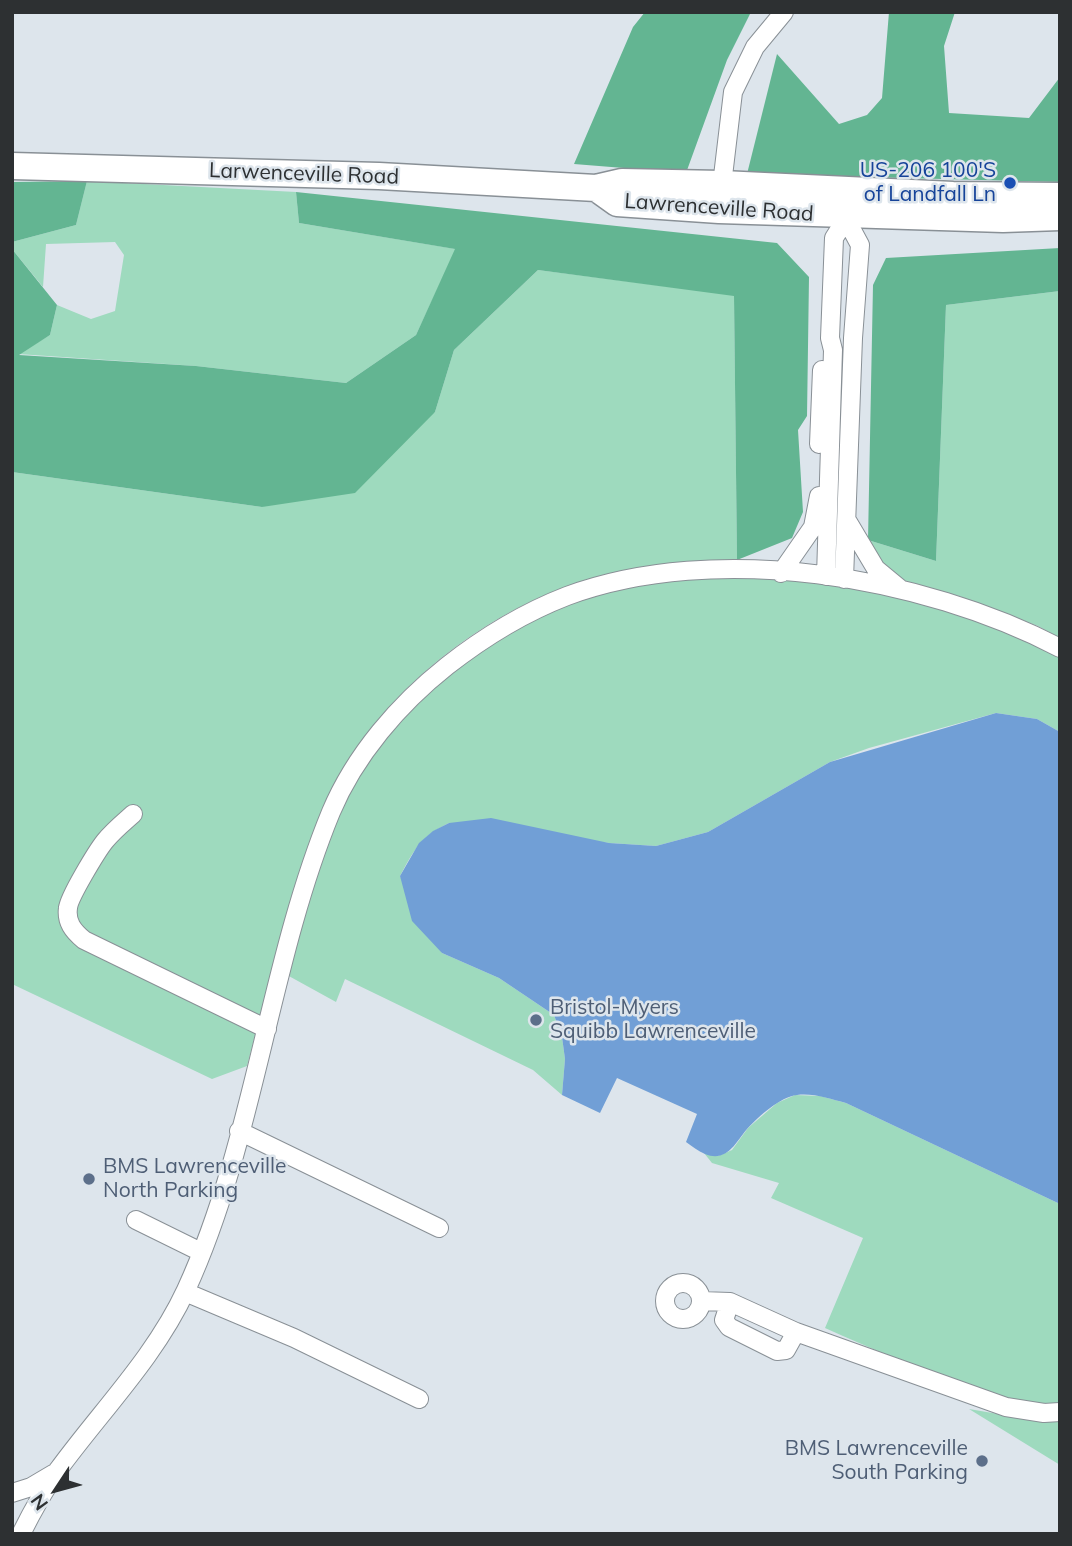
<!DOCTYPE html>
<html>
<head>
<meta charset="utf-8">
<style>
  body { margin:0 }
  #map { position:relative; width:1072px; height:1546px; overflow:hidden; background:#dde5ec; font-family:Mulish,sans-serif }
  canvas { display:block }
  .frame { position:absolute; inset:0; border:14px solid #2d3032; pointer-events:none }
  .north { position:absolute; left:21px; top:1455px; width:70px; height:70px; -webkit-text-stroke:5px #dde5ec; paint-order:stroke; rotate:234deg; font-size:19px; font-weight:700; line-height:28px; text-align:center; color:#2d3032 }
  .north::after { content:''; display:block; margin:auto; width:24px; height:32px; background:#2d3032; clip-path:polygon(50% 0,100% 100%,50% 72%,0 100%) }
</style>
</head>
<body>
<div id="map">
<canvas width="1072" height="1546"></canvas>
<div class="frame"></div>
<div class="north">N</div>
</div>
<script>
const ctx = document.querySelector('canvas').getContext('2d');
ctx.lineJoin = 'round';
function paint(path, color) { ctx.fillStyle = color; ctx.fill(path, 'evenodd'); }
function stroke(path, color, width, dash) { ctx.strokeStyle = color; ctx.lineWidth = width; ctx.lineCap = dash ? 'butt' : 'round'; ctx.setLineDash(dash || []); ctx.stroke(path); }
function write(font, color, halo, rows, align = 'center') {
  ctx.font = font + ' Mulish,sans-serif'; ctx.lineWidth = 5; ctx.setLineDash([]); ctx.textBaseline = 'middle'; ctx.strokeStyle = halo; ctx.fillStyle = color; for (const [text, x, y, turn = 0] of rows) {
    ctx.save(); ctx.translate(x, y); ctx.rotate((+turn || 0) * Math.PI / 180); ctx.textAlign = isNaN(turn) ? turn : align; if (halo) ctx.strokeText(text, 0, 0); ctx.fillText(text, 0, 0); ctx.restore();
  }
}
const green = new Path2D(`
  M 87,181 L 296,192 L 299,223 L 456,249 L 416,335 L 346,383 L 196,366 L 18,354 L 50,335 L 57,305 L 91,319 L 115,311 L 124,255 L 115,242 L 46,244 L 43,287 L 12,249 L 12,242 L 76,225 Z
  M 538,270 L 734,295 L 737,560 C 679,563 620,567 565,587 C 465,624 366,708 324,807 C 289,887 270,982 247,1066 L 212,1079 L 12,984 L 12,472 L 262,507 L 435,412 L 454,350 Z
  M 1060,291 L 1060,638 L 1038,626 L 959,596 L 903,581 L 875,560 L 868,540 L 936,561 L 946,305 Z
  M 737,575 L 825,581 L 955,609 L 1060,654 L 1060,732 L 1037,719 L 996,713 L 869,748 L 830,762 L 708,832 L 656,846 L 609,843 L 449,823 C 421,836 414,850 400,876 L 442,953 L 499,978 L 554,1015 L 562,1037 L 565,1059 L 562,1095 L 533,1070 L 345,979 L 336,1002 L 287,975 L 310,892 L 338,812 L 371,754 L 397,719 L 487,643 L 572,601 L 641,583 Z
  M 795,1095 L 820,1096 L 846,1103 L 1060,1204 L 1060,1405 C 1024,1406 993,1395 960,1383 C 914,1367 870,1348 825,1328 L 863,1238 L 771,1198 L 779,1183 L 712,1163 L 704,1153 L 718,1156 L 732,1150 L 748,1128 L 777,1103 Z
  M 969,1409 L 1004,1415 L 1060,1420 L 1060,1465 Z`);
const forest = new Path2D(`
  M 645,12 L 751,12 L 727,60 L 686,173 L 574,164 L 633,27 Z
  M 889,12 L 955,12 L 944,46 L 949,113 L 1029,118 L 1060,77 L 1060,182 L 747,174 L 777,54 L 839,124 L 867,115 L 882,98 Z
  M 87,181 L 76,225 L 12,242 L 12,182 Z
  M 296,192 L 777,243 L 809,277 L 807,416 L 798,430 L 803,512 L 792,538 L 737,560 L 734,296 L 538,270 L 454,350 L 435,412 L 355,493 L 262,507 L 12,472 L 12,249 L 57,305 L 50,335 L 19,355 L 196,366 L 346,383 L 416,335 L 455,249 L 299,223 Z
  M 1060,248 L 1060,291 L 946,305 L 936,561 L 868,540 L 873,285 L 886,258 Z`);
const water = new Path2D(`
  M 996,713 L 1037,719 L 1060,732 L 1060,1204 L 846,1103 C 830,1099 814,1093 797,1095 C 780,1097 759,1116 747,1129 C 736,1142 727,1163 705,1154 C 698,1151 692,1146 686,1142 L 697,1114 L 617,1078 L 600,1113 L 562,1095 L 565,1059 L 562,1037 L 554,1015 L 499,978 L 442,953 L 412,921 L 400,876 L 419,843 L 433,831 L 449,823 L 491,818 L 609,843 L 656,846 L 708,832 L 830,762 Z`);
const minor = new Path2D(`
  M 721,193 L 733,92 L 755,47 L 784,12
  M 819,444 L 822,370
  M 848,522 L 876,569 L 899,588
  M 781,573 L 813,527 L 819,496
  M 826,576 L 833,350 L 830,338 L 834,238 L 846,219
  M 844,579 L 853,338 L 860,245 L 846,219 L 847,205
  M 133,814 C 124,822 113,831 105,841 C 97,851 69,897 68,908 C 66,922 73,931 84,940 L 267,1029
  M 239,1131 L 439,1228
  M 136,1220 L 201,1252
  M665 1301a18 18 0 1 1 36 0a18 18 0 1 1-36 0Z
  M 185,1292 L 294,1338 L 419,1399
  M 701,1301 L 730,1302 L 796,1332 L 1006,1407 L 1044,1413 L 1060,1412
  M 730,1302 L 724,1320 L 729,1327 L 777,1351 L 786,1350 L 796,1332
  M 12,1493 L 31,1487 L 53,1474
  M 21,1534 C 32,1512 44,1490 58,1470 C 101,1411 155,1357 186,1290 C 255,1140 268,965 331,812 C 355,755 399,704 447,666 C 484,637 523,613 567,596 C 716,541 922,576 1060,648`);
const highway = new Path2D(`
  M 12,166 L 379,176 L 596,188 L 622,182 L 722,184 L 953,195 L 1060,196
  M 596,188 L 617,203 L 719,210 L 1003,219 L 1060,217`);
const markers = [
  [1010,183,7,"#1a4fb4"],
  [536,1020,7,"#5c6f8a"],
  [89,1179,7,"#5c6f8a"],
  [982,1461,7,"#5c6f8a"]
];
const transitNames = [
  ["US-206 100'S",996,171],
  ["of Landfall Ln",996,195]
];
const streetNames = [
  ["Larwenceville Road",304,174,2],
  ["Lawrenceville Road",719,208,4]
];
const serviceNames = [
  ["Bristol-Myers",550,1008],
  ["Squibb Lawrenceville",550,1032],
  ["BMS Lawrenceville",103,1167],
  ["North Parking",103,1191],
  ["BMS Lawrenceville",968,1449,"right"],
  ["South Parking",968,1473,"right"]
];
paint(green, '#9edabe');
paint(forest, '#63b592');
paint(water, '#719fd6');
stroke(minor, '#899096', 20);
stroke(highway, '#899096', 29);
stroke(minor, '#fff', 18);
stroke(highway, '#fff', 26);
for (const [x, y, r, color] of markers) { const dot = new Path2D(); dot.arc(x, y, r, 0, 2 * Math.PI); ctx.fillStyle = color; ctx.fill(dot); stroke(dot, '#dde5ec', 2.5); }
write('21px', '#164399', '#dde5ec', transitNames, 'right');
write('21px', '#2d3032', '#dde5ec', streetNames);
write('21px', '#4e5e75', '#dde5ec', serviceNames, 'left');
</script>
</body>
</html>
